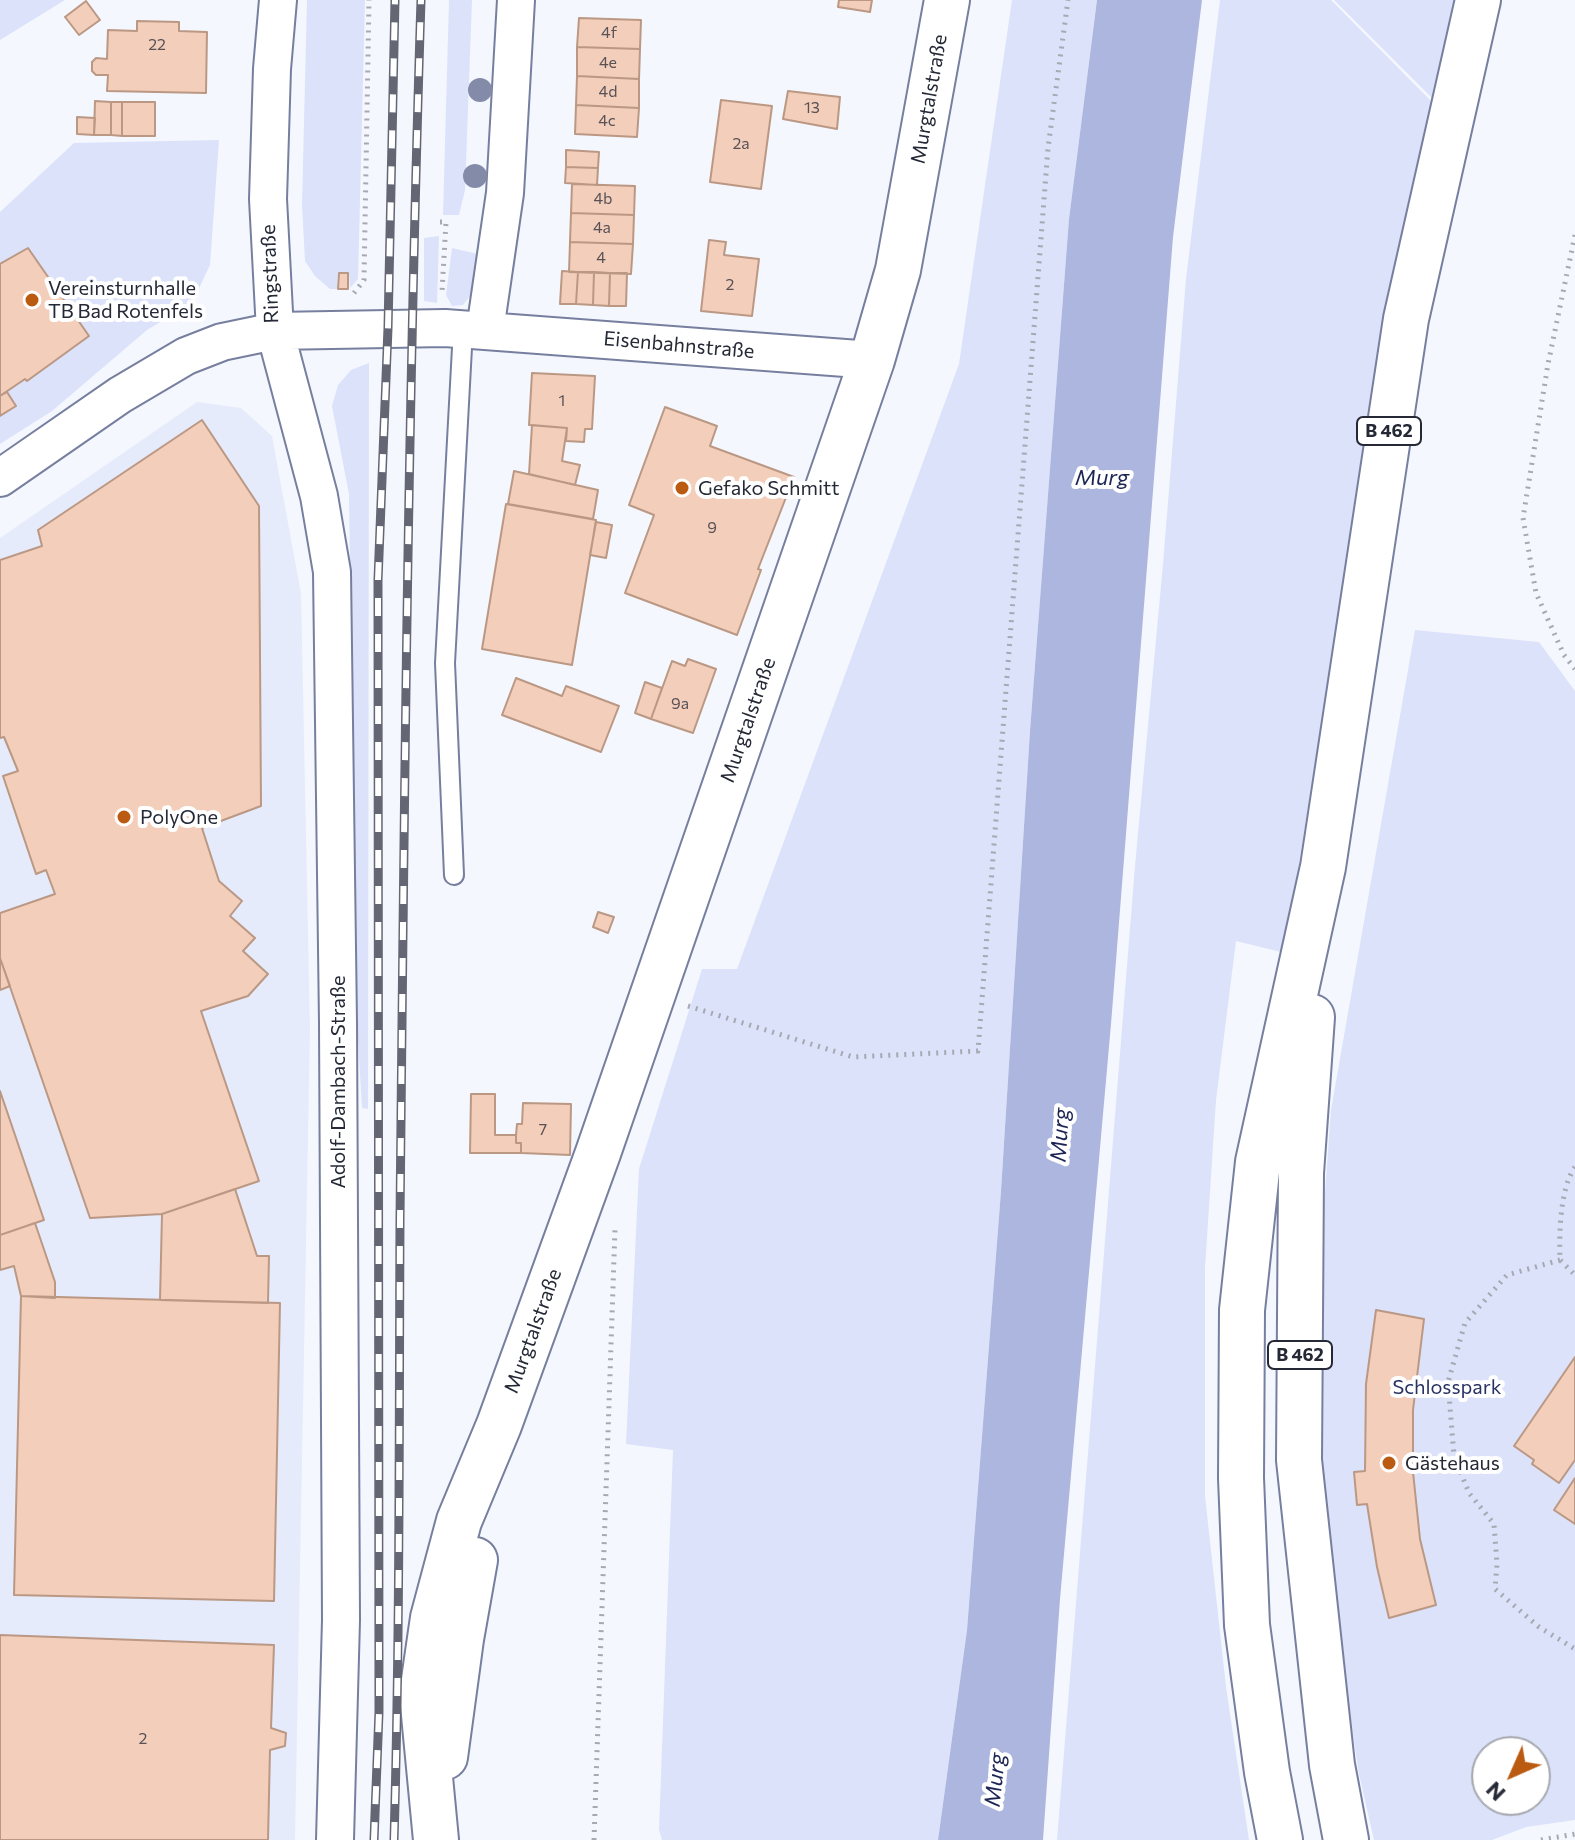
<!DOCTYPE html>
<html>
<head>
<meta charset="utf-8">
<style>
  body { margin:0 }
  #map { position:relative; width:1575px; height:1840px; overflow:hidden; background:#f5f7fe; font-family:Commissioner,sans-serif }
  canvas { display:block }
  .north { position:absolute; left:1471px; top:1736px; width:80px; height:80px; box-sizing:border-box; background:#fff; border:2px solid #a8a9af; border-radius:50%; rotate:225deg; font-size:22px; font-weight:700; line-height:32px; text-align:center; color:#252936 }
  .north::after { content:''; display:block; margin:auto; width:28px; height:36px; background:#ba5b11; clip-path:polygon(50% 0,100% 100%,50% 72%,0 100%) }
</style>
</head>
<body>
<div id="map">
<canvas width="1575" height="1840"></canvas>
<div class="north">N</div>
</div>
<script>
const ctx = document.querySelector('canvas').getContext('2d');
ctx.lineJoin = 'round';
function paint(path, color) { ctx.fillStyle = color; ctx.fill(path, 'evenodd'); }
function stroke(path, color, width, dash) { ctx.strokeStyle = color; ctx.lineWidth = width; ctx.lineCap = dash ? 'butt' : 'round'; ctx.setLineDash(dash || []); ctx.stroke(path); }
function write(font, color, halo, rows, align = 'center') {
  ctx.font = font + ' Commissioner,sans-serif'; ctx.lineWidth = 8; ctx.setLineDash([]); ctx.textBaseline = 'middle'; ctx.strokeStyle = halo; ctx.fillStyle = color; for (const [text, x, y, turn = 0] of rows) {
    ctx.save(); ctx.translate(x, y); ctx.rotate((+turn || 0) * Math.PI / 180); ctx.textAlign = isNaN(turn) ? turn : align; if (halo) ctx.strokeText(text, 0, 0); ctx.fillText(text, 0, 0); ctx.restore();
  }
}
const built = new Path2D(`
  M 197,402 L 241,408 L 272,436 L 301,593 L 310,1029 L 295,1840 L 0,1840 L 0,538 Z`);
const green = new Path2D(`
  M 0,0 L 65,0 L 0,40 Z
  M 307,0 L 365,0 L 358,279 L 350,288 L 349,273 L 338,272 L 337,289 L 330,289 L 315,276 L 305,261 L 302,205 Z
  M 449,0 L 472,0 L 465,190 L 459,215 L 443,215 Z
  M 1012,0 L 1097,0 L 1069,219 L 1030,731 L 1001,1191 L 967,1630 L 938,1840 L 662,1840 L 659,1830 L 673,1450 L 626,1444 L 639,1169 L 702,969 L 737,969 L 959,364 Z
  M 1220,0 L 1331,0 L 1432,102 L 1370,413 L 1285,953 L 1236,941 L 1216,1100 L 1205,1268 L 1205,1496 L 1226,1687 L 1249,1840 L 1057,1840 L 1135,866 L 1163,564 L 1186,279 Z
  M 1334,0 L 1456,0 L 1433,99 Z
  M 219,140 L 210,265 L 192,303 L 147,330 L 52,411 L 0,444 L 0,212 L 74,143 Z
  M 439,236 L 437,303 L 424,301 L 424,238 Z
  M 452,248 L 482,255 L 479,285 L 463,305 L 452,306 L 446,295 Z
  M 369,363 L 368,1109 L 362,1108 L 356,1007 L 349,494 L 332,406 L 338,385 L 351,370 Z
  M 1415,630 L 1539,642 L 1575,691 L 1575,1820 L 1526,1827 L 1492,1840 L 1374,1840 L 1359,1774 L 1334,1613 L 1316,1462 L 1319,1275 L 1331,1110 ZM 1487,1752 L 1535,1752 L 1535,1800 L 1487,1800 Z`);
const water = new Path2D(`
  M 1097,0 L 1202,0 L 1173,237 L 1111,1024 L 1060,1599 L 1043,1840 L 938,1840 L 967,1630 L 1001,1191 L 1030,731 L 1069,219 Z`);
const building = new Path2D(`
  M 839,0 L 872,0 L 870,12 L 838,7 Z
  M 86,1 L 100,20 L 79,35 L 65,17 Z
  M 579,18 L 641,20 L 640,49 L 577,47 Z
  M 137,21 L 179,22 L 179,31 L 207,32 L 206,93 L 107,91 L 108,75 L 96,75 L 92,71 L 92,62 L 96,58 L 107,59 L 108,30 L 137,31 Z
  M 577,47 L 640,49 L 639,79 L 577,76 Z
  M 577,76 L 639,79 L 639,108 L 576,105 Z
  M 788,91 L 840,97 L 837,129 L 783,119 Z
  M 721,100 L 772,106 L 761,189 L 710,182 Z
  M 95,101 L 111,102 L 111,135 L 94,135 Z
  M 111,102 L 122,102 L 122,136 L 111,135 Z
  M 122,102 L 155,102 L 155,136 L 122,136 Z
  M 576,105 L 639,108 L 637,137 L 575,134 Z
  M 77,117 L 95,118 L 94,135 L 77,134 Z
  M 566,150 L 599,152 L 598,168 L 566,167 Z
  M 566,167 L 598,168 L 597,185 L 565,183 Z
  M 572,184 L 635,186 L 634,215 L 571,213 Z
  M 571,213 L 634,215 L 633,244 L 570,242 Z
  M 709,240 L 726,242 L 724,255 L 759,259 L 752,316 L 701,311 Z
  M 570,242 L 633,244 L 631,274 L 569,272 Z
  M 28,248 L 89,336 L 27,381 L 25,379 L 0,396 L 0,264 Z
  M 562,271 L 578,272 L 576,304 L 560,304 Z
  M 578,272 L 594,272 L 593,305 L 576,304 Z
  M 594,272 L 610,273 L 609,306 L 593,305 Z
  M 339,273 L 348,273 L 348,289 L 338,289 Z
  M 610,273 L 627,273 L 626,306 L 609,306 Z
  M 532,373 L 595,376 L 592,429 L 585,429 L 584,442 L 566,441 L 567,428 L 529,425 Z
  M 7,392 L 16,406 L 0,416 L 0,396 Z
  M 665,407 L 717,426 L 710,446 L 794,477 L 758,569 L 761,570 L 737,635 L 625,593 L 654,515 L 629,505 Z
  M 202,420 L 259,506 L 261,806 L 202,828 L 219,881 L 242,901 L 230,916 L 255,938 L 243,951 L 268,974 L 248,996 L 201,1011 L 259,1181 L 162,1214 L 90,1218 L 0,958 L 0,913 L 55,894 L 46,870 L 36,874 L 3,776 L 18,771 L 4,737 L 0,738 L 0,560 L 42,546 L 38,530 Z
  M 532,425 L 567,428 L 562,461 L 580,465 L 575,485 L 529,474 Z
  M 514,471 L 598,490 L 593,519 L 508,504 Z
  M 506,504 L 596,520 L 572,665 L 482,649 Z
  M 596,522 L 612,525 L 606,558 L 590,555 Z
  M 688,659 L 716,669 L 693,733 L 651,719 L 672,661 L 685,666 Z
  M 516,678 L 562,696 L 566,686 L 619,706 L 601,752 L 502,715 Z
  M 645,682 L 662,688 L 651,719 L 635,713 Z
  M 598,912 L 614,917 L 608,933 L 593,927 Z
  M 0,958 L 10,986 L 0,990 Z
  M 0,1091 L 44,1220 L 0,1235 Z
  M 471,1094 L 495,1094 L 495,1135 L 516,1135 L 516,1143 L 521,1143 L 521,1153 L 470,1153 Z
  M 523,1103 L 571,1104 L 570,1155 L 521,1153 L 521,1143 L 516,1143 L 516,1135 L 517,1124 L 522,1124 Z
  M 235,1189 L 257,1256 L 269,1256 L 268,1303 L 160,1300 L 162,1214 Z
  M 35,1223 L 55,1282 L 55,1298 L 21,1296 L 14,1266 L 0,1270 L 0,1235 Z
  M 21,1296 L 280,1303 L 274,1601 L 14,1595 Z
  M 1376,1310 L 1424,1319 L 1413,1410 L 1413,1472 L 1420,1539 L 1436,1605 L 1389,1618 L 1377,1567 L 1367,1504 L 1357,1505 L 1354,1472 L 1365,1471 L 1366,1384 Z
  M 1575,1357 L 1575,1460 L 1559,1483 L 1532,1464 L 1534,1460 L 1514,1446 Z
  M 1575,1478 L 1575,1524 L 1554,1510 Z
  M 0,1635 L 274,1645 L 271,1728 L 286,1733 L 285,1746 L 270,1750 L 268,1840 L 0,1840 Z`);
const path = new Path2D(`
  M 440,222 L 446,222 L 442,292
  M 1575,235 L 1548,364 L 1523,518 L 1536,593 L 1564,655 L 1575,669
  M 354,293 L 364,280 L 369,0
  M 688,1006 L 853,1057 L 978,1051 L 1048,148 L 1068,0
  M 1575,1167 C 1560,1188 1559,1234 1560,1260 L 1575,1275
  M 1560,1260 L 1507,1275 L 1465,1323 L 1448,1382 L 1454,1456 L 1469,1493 L 1494,1524 L 1497,1564 L 1495,1589 L 1539,1627 L 1575,1649
  M 594,1840 L 615,1229
  M 1541,1840 L 1575,1834`);
const lane = new Path2D(`
  M 454,875 L 445,663 L 463,329`);
const street = new Path2D(`
  M 278,0 L 272,69 L 268,199 L 275,331 L 319,496 L 332,572 L 338,1023 L 341,1620 L 335,1840
  M 485,330 L 505,193 L 516,0
  M 0,478 L 120,395 L 186,356 L 222,342 L 275,331 L 445,328 L 872,360`);
const secondary = new Path2D(`
  M 445,1757 L 461,1639 L 475,1560
  M 436,1840 L 422,1694 L 433,1618 L 459,1521 L 499,1425 L 598,1153 L 872,360 L 898,270 L 947,0`);
const primary = new Path2D(`
  M 1312,1017 L 1301,1173 L 1299,1460 L 1332,1765 L 1346,1840
  M 1280,1840 L 1267,1772 L 1247,1625 L 1241,1478 L 1242,1310 L 1258,1162 L 1323,867 L 1406,319 L 1478,0`);
const rail = new Path2D(`
  M 374,1840 L 379,1712 L 378,580 L 388,328 L 395,0
  M 394,1840 C 400,1634 399,1427 400,1220 C 404,814 408,407 421,0`);
const trees = [
  [480,90],
  [475,176]
];
const markers = [
  [32,300,8,"#ba5b11"],
  [682,488,8,"#ba5b11"],
  [124,817,8,"#ba5b11"],
  [1389,1463,8,"#ba5b11"]
];
const numberNames = [
  ["4f",609,33],
  ["22",157,45],
  ["4e",608,63],
  ["4d",608,92],
  ["13",812,108],
  ["4c",607,121],
  ["2a",741,144],
  ["4b",603,199],
  ["4a",602,228],
  ["4",601,258],
  ["2",730,285],
  ["1",562,401],
  ["9",712,528],
  ["9a",680,704],
  ["7",543,1130],
  ["2",143,1739]
];
const shields = [
  [1389,431,64],
  [1300,1355,64]
];
const shieldNames = [
  ["B 462",1389,431],
  ["B 462",1300,1355]
];
const streetNames = [
  ["Murgtalstraße",929,99,-80],
  ["Ringstraße",270,274,-92],
  ["Eisenbahnstraße",679,345,5],
  ["Murgtalstraße",748,720,-71],
  ["Adolf-Dambach-Straße",338,1082,-90],
  ["Murgtalstraße",533,1331,-70]
];
const poiNames = [
  ["Vereinsturnhalle",48,288],
  ["TB Bad Rotenfels",48,311],
  ["Gefako Schmitt",698,488],
  ["PolyOne",140,817],
  ["Gästehaus",1405,1463]
];
const parkNames = [
  ["Schlosspark",1447,1387]
];
const waterNames = [
  ["Murg",1102,478],
  ["Murg",1060,1135,-86],
  ["Murg",995,1780,-84]
];
paint(built, '#e6ebfc');
paint(green, '#dbe2fa');
paint(water, '#acb6de');
paint(building, '#f3ceba');
stroke(building, '#ba9884', 2);
stroke(lane, '#777f9f', 22);
stroke(street, '#777f9f', 40);
stroke(secondary, '#777f9f', 48);
stroke(primary, '#777f9f', 48);
stroke(path, '#a6a9b2', 5, [2, 6]);
stroke(lane, '#fff', 18);
stroke(street, '#fff', 36);
stroke(secondary, '#fff', 44);
stroke(primary, '#fff', 44);
stroke(rail, '#646773', 9);
stroke(rail, '#fff', 6, [18]);
ctx.fillStyle = '#848ba9';
for (const [x, y] of trees) { ctx.beginPath(); ctx.arc(x, y, 12, 0, 2 * Math.PI); ctx.fill(); }
for (const [x, y, r, color] of markers) { const dot = new Path2D(); dot.arc(x, y, r, 0, 2 * Math.PI); ctx.fillStyle = color; ctx.fill(dot); stroke(dot, '#fff', 3); }
write('16px', '#585257', null, numberNames);
for (const [x, y, w] of shields) { const box = new Path2D(); box.roundRect(x - w / 2, y - 14, w, 28, 6); ctx.fillStyle = '#fff'; ctx.fill(box); stroke(box, '#252936', 2); }
write('bold 18px', '#252936', null, shieldNames);
write('20px', '#252936', '#fff', streetNames);
write('20px', '#252936', '#fff', poiNames, 'left');
write('20px', '#283263', '#fff', parkNames);
write('italic 22px', '#1d2555', '#fff', waterNames);
</script>
</body>
</html>
